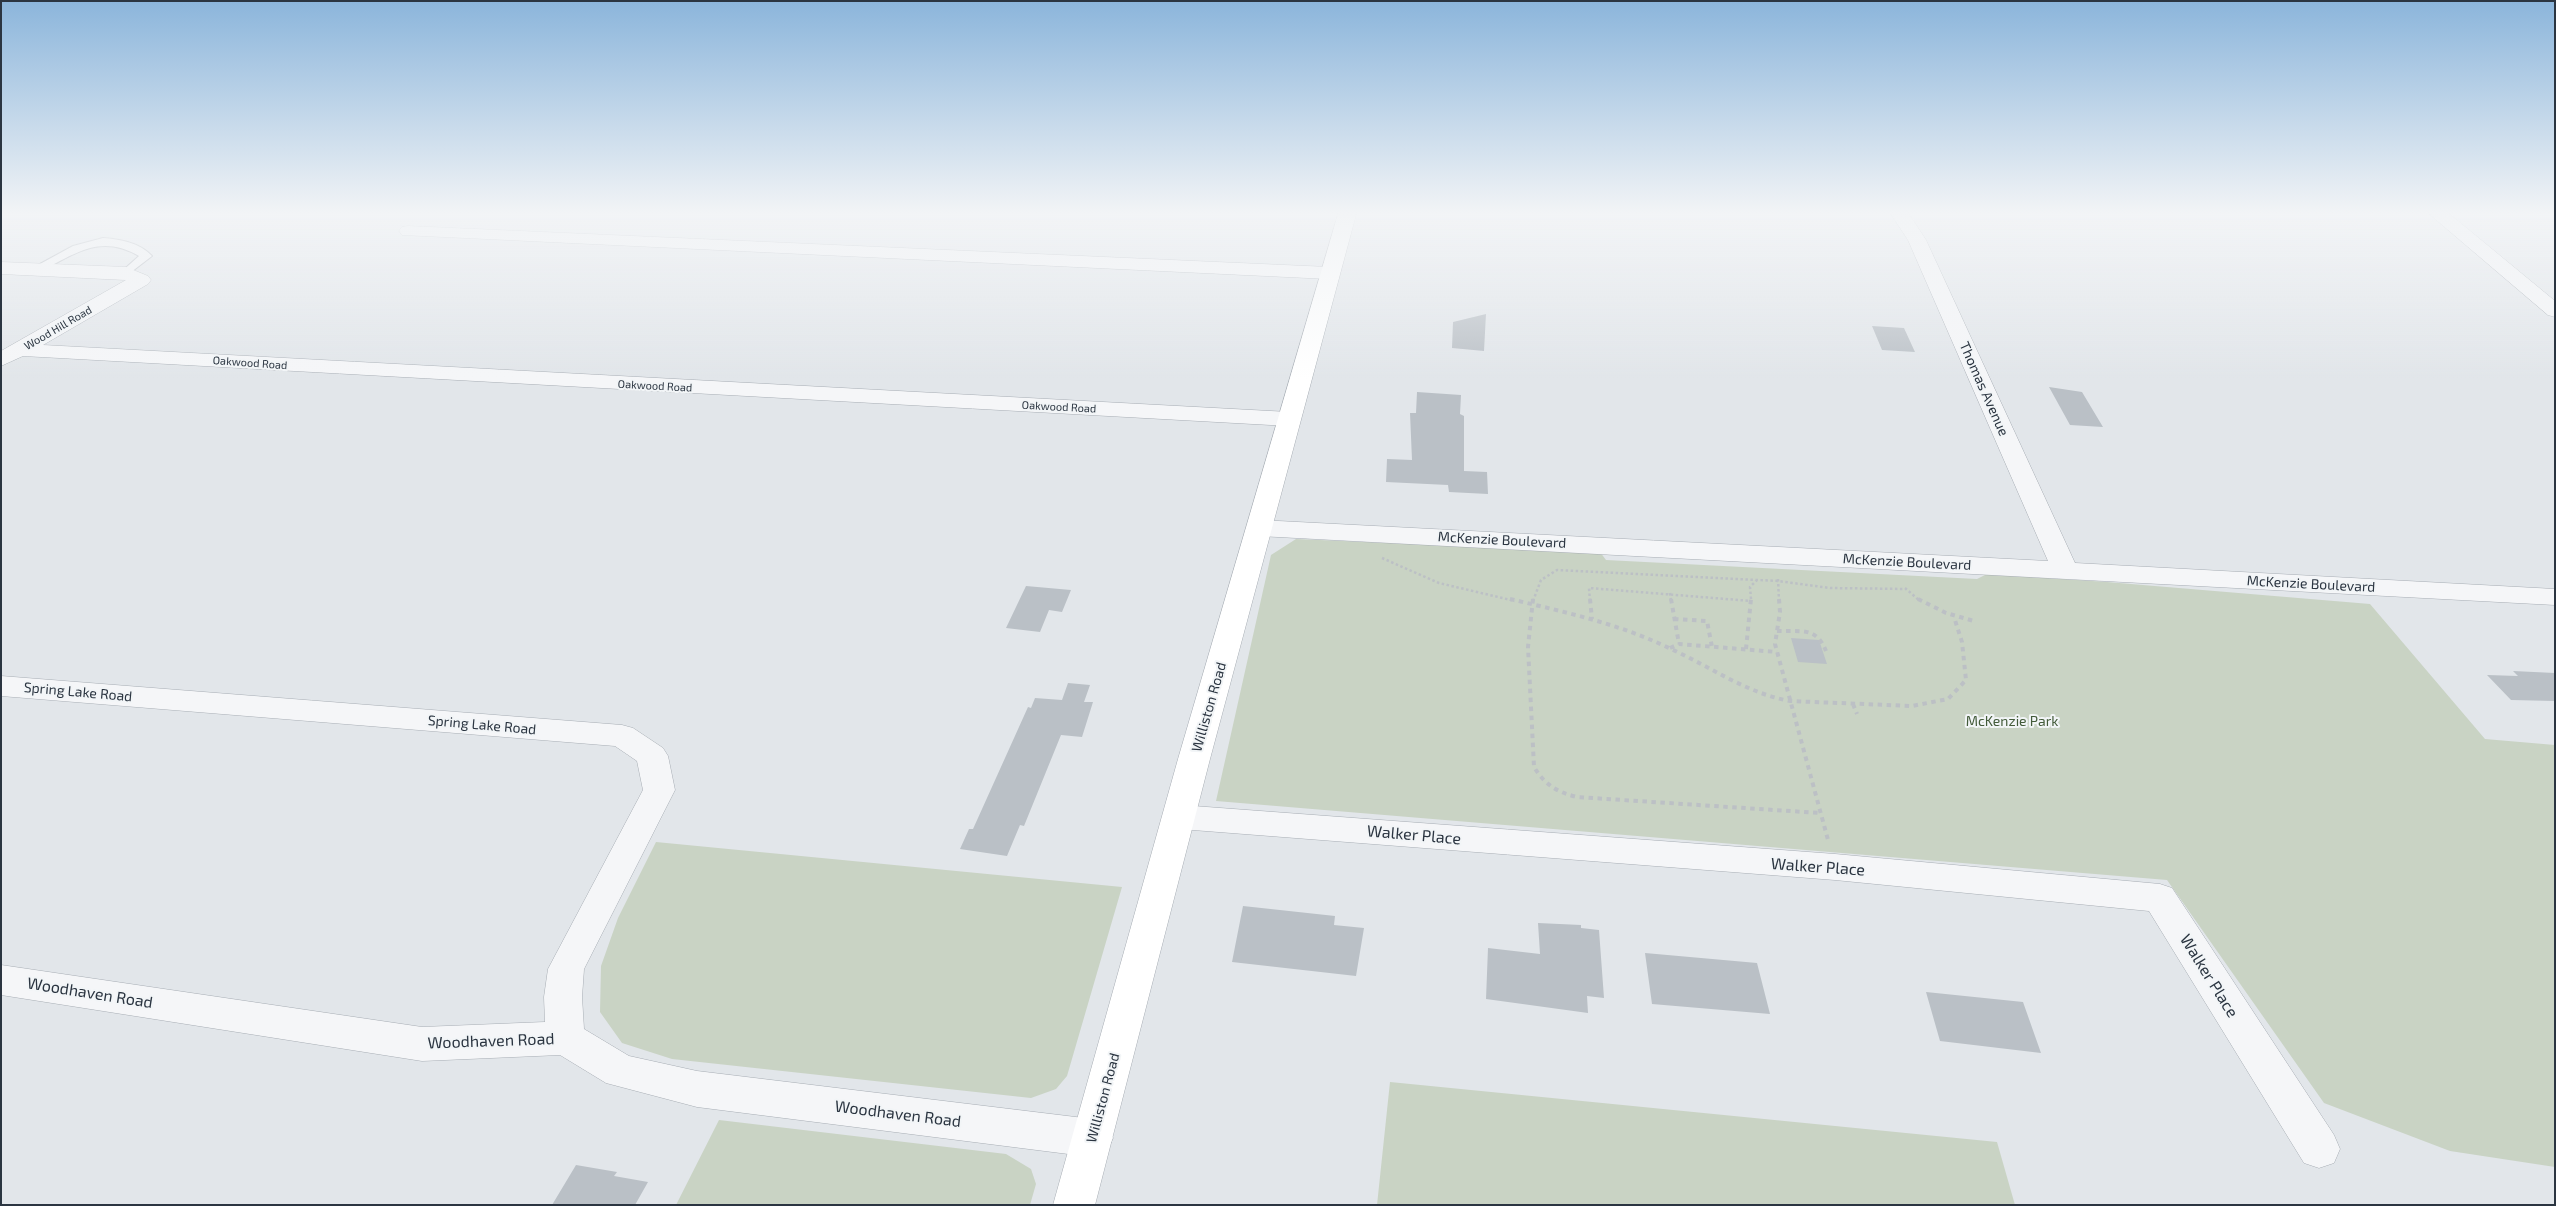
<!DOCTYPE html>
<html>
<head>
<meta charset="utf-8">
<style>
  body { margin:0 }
  #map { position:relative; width:2556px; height:1206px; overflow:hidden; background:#e2e6ea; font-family:"Exo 2",sans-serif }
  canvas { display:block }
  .frame { position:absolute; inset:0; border:2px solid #2b3541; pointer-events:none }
</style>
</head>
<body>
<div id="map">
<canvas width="2556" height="1206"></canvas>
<div class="frame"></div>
</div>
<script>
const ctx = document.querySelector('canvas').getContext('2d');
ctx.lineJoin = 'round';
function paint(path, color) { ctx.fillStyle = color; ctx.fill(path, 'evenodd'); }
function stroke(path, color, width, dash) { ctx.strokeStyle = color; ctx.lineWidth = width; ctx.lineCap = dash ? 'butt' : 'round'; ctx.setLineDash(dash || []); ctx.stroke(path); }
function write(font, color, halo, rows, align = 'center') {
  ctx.font = font + ' "Exo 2",sans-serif'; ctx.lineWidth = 4; ctx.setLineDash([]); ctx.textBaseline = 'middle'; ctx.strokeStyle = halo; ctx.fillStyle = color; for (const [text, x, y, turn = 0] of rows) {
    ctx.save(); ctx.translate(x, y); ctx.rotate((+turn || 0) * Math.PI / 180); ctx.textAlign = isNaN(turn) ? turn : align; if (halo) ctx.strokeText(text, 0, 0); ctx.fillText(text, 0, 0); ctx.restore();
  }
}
const green = new Path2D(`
  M 1296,539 L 1600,552 L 1606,560 L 1977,579 L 1987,574 L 2107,582 L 2370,604 L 2485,739 L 2555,745 L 2555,1167 L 2450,1151 L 2324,1103 L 2167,880 L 1216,801 L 1271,555 Z
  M 656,842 L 1122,887 L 1067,1076 L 1056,1089 L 1031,1098 L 672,1059 L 622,1043 L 600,1012 L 601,966 L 618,918 Z
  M 1390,1082 L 1997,1142 L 2015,1205 L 1377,1205 Z
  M 719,1120 L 1006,1154 L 1031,1169 L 1036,1184 L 1030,1205 L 676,1205 Z`);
const building = new Path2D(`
  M 1486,314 L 1484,351 L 1452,348 L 1453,322 Z
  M 1872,326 L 1904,328 L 1915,352 L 1882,350 Z
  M 2049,387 L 2082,392 L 2103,427 L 2070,425 Z
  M 1417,392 L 1461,395 L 1460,414 L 1464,416 L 1464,471 L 1487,472 L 1488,494 L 1449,492 L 1448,485 L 1386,482 L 1387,459 L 1412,460 L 1410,413 L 1416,413 Z
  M 1026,586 L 1071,590 L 1062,612 L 1049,610 L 1040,632 L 1006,628 Z
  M 1791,638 L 1819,640 L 1827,664 L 1798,662 Z
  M 2513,671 L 2555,673 L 2555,701 L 2511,700 L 2487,675 L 2518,676 Z
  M 1068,683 L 1090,685 L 1084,702 L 1093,702 L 1082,737 L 1061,735 L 1024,826 L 1020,825 L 1007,856 L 960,849 L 969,829 L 973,829 L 1028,707 L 1031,708 L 1035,698 L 1062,700 Z
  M 1243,906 L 1335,916 L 1334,925 L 1364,928 L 1356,976 L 1232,962 Z
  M 1538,923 L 1581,925 L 1581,928 L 1599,930 L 1604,998 L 1587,996 L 1588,1013 L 1486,999 L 1488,948 L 1540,954 Z
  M 1645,953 L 1757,963 L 1770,1014 L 1652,1004 Z
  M 1926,992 L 2023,1002 L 2041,1053 L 1940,1041 Z
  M 576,1165 L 617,1172 L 614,1176 L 648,1182 L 635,1205 L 552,1205 Z`);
const pathFar1 = new Path2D(`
  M 1382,558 L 1439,583 L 1515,601
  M 1778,579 L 1779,601
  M 1905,588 L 1920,601
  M 1670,593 L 1671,601
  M 1751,599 L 1750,587 L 1757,580
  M 1533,601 L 1541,580 L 1557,570 L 1778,581 L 1830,588 L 1906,589
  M 1590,601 L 1589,588 L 1751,601`);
const path = new Path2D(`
  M 1510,599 C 1565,612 1620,624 1671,649 C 1711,667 1746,693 1790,701 L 1912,706 L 1948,699 L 1966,680 L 1962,642 L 1954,617
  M 1533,599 L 1528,647 L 1534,767 C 1545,785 1557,792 1577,797 L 1820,813
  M 1590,599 L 1592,619
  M 1671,599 L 1679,644
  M 1779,599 L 1780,612 L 1775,644 L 1828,840
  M 1918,599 L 1946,613 L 1974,621
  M 1674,619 L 1707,621 L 1712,647
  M 1777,631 C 1801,632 1816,626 1826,651
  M 1670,648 L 1679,644 L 1777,652
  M 1746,649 L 1751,599
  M 1853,704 L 1857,714`);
const service = new Path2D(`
  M 103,238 C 120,239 140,243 152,256 L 126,276 L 120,273 L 139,256 C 100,233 75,254 39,272 L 35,273 L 29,270 L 73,246 Z`);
const minor = new Path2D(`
  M 1889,211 L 1907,211 L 1926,240 L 2075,563 L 2555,589 L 2555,605 L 1259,536 L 1250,533 L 1246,528 L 1250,523 L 1259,520 L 2048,561 L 1908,240 Z
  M 2426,211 L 2446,211 L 2555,301 L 2555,317 L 2548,315 Z
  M 408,226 L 1329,267 L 1336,269 L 1339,273 L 1336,277 L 1329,279 L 402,235 L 399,231 L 402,227 Z
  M 1,262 L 126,267 L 148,276 L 151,280 L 148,284 L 43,345 L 1289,412 L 1297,414 L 1300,419 L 1297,424 L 1289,426 L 23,356 L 1,366 L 1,351 L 126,280 L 1,274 Z
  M 1,676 L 622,725 L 633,728 L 663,748 L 668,756 L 675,790 L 584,969 L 582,997 L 584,1029 L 629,1056 L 697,1071 L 1092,1119 L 1107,1125 L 1113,1138 L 1107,1151 L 1092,1157 L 697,1107 L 606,1083 L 560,1055 L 422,1061 L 1,995 L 1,965 L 422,1027 L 545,1022 L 544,997 L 548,969 L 643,790 L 637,761 L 615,746 L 1,696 Z
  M 1180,805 L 1835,854 L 2160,884 L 2172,888 L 2334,1135 L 2340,1149 L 2334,1163 L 2319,1168 L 2304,1163 L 2149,911 L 1835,880 L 1180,829 L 1168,826 L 1164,817 L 1168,808 Z`);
const secondary = new Path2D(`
  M 1339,211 L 1357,211 L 1210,759 L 1095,1205 L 1053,1205 L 1178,759 Z`);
const farStreetnames = [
  ["Wood Hill Road",58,328,-30],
  ["Oakwood Road",250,363,4],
  ["Oakwood Road",655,386,3],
  ["Oakwood Road",1059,407,3]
];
const streetNames = [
  ["Thomas Avenue",1984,389,66],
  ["McKenzie Boulevard",1502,540,3],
  ["McKenzie Boulevard",1907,562,3],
  ["McKenzie Boulevard",2311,584,3],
  ["Spring Lake Road",78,692,5],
  ["Williston Road",1209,707,-74],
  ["Spring Lake Road",482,725,5],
  ["Williston Road",1103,1098,-75]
];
const parkNames = [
  ["McKenzie Park",2012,721]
];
const nearStreetnames = [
  ["Walker Place",1414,835,5],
  ["Walker Place",1818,867,4],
  ["Walker Place",2209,976,58],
  ["Woodhaven Road",90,993,9],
  ["Woodhaven Road",491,1041,-2],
  ["Woodhaven Road",898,1114,7]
];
paint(green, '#c9d3c4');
paint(building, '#bac0c6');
stroke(service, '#a7adb4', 2);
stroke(minor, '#a7adb4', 1);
stroke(secondary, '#a7adb4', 1);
stroke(pathFar1, '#bcc0c5', 2.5, [2.5, 2.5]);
stroke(path, '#bcc0c5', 4, [4.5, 4.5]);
paint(service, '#f5f6f8');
paint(minor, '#f5f6f8');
paint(secondary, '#fff');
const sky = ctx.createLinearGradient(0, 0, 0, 380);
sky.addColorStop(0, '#8bb5db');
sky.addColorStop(0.56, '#f2f4f6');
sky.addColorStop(1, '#f2f4f600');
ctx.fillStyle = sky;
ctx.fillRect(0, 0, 2556, 380);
write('11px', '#2b3541', '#f2f5f7', farStreetnames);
write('14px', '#2b3541', '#f2f5f7', streetNames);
write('14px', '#435b3a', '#f2f5f7', parkNames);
write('16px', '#2b3541', '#f2f5f7', nearStreetnames);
</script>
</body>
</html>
